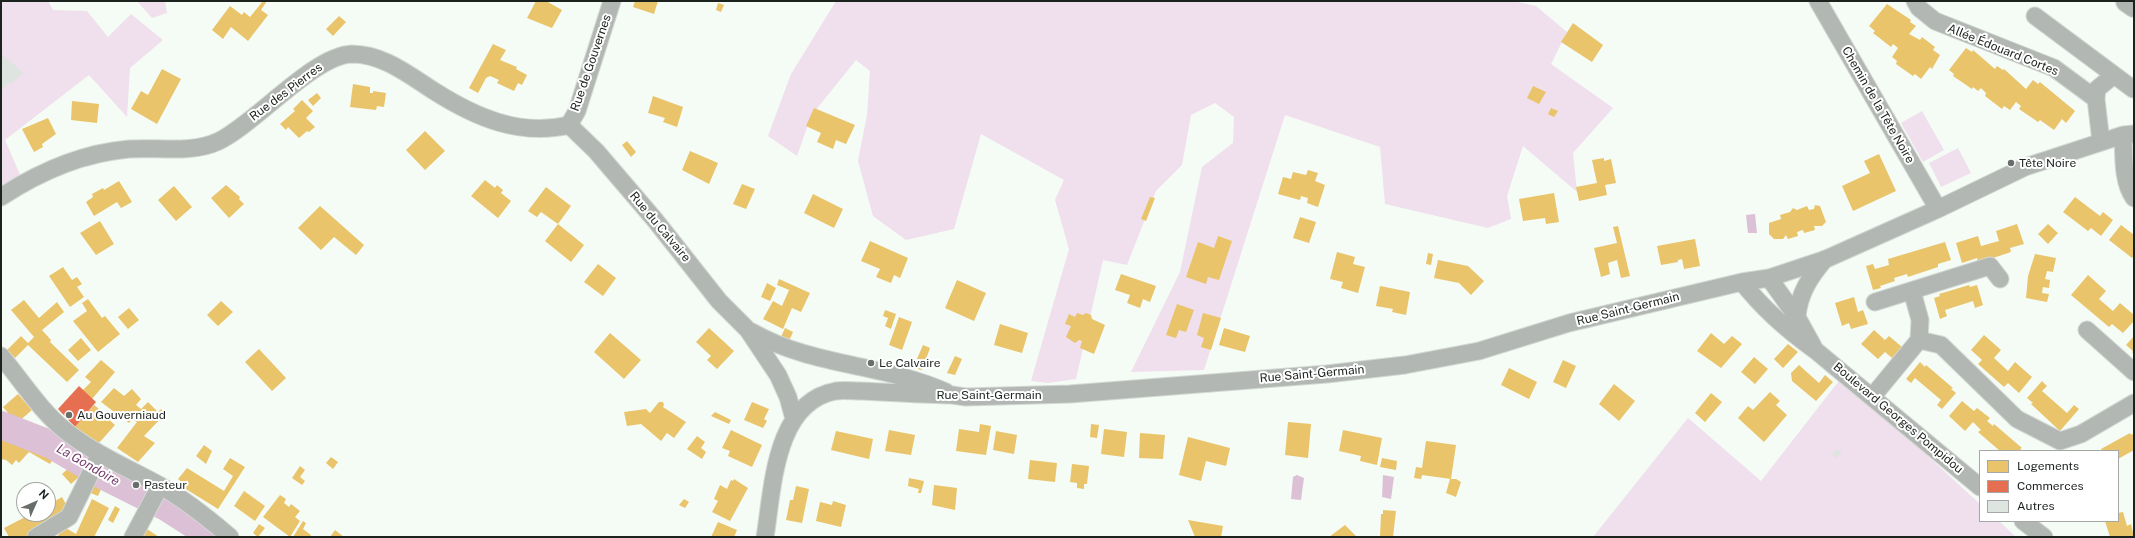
<!DOCTYPE html>
<html>
<head>
<meta charset="utf-8">
<style>
  body { margin:0 }
  #map { position:relative; width:2135px; height:538px; overflow:hidden; background:#f4fcf5; font-family:"Public Sans",sans-serif }
  canvas { display:block }
  .frame { position:absolute; inset:0; border:2px solid #1c221d; pointer-events:none }
  .legend { position:absolute; left:1979px; top:450px; width:140px; height:72px; box-sizing:border-box; background:#fff; border:1px solid #a4a7a5; margin:0; padding:5px 7px; list-style:none; font-size:12px; color:#1c221d }
  .legend li { display:flex; align-items:center; gap:8px; height:20px }
  .legend b { width:20px; border:1px solid #a4a7a5 }
  .north { position:absolute; left:16px; top:482px; width:40px; height:40px; box-sizing:border-box; background:#fff; border:1px solid #a4a7a5; border-radius:50%; rotate:45deg; font-size:11px; font-weight:700; line-height:16px; text-align:center; color:#1c221d }
  .north::after { content:''; display:block; margin:auto; width:14px; height:18px; background:#686e69; clip-path:polygon(50% 0,100% 100%,50% 72%,0 100%) }
</style>
</head>
<body>
<div id="map">
<canvas width="2135" height="538"></canvas>
<div class="frame"></div>
<ul class="legend">
<li><b style="height:11px;background:#e9c46a"></b>Logements</li>
<li><b style="height:11px;background:#e76f51"></b>Commerces</li>
<li><b style="height:11px;background:#dee4df"></b>Autres</li>
</ul>
<div class="north">N</div>
</div>
<script>
const ctx = document.querySelector('canvas').getContext('2d');
ctx.lineJoin = 'round';
function paint(path, color) { ctx.fillStyle = color; ctx.fill(path, 'evenodd'); }
function stroke(path, color, width, dash) { ctx.strokeStyle = color; ctx.lineWidth = width; ctx.lineCap = dash ? 'butt' : 'round'; ctx.setLineDash(dash || []); ctx.stroke(path); }
function write(font, color, halo, rows, align = 'center') {
  ctx.font = font + ' "Public Sans",sans-serif'; ctx.lineWidth = 4; ctx.setLineDash([]); ctx.textBaseline = 'middle'; ctx.strokeStyle = halo; ctx.fillStyle = color; for (const [text, x, y, turn = 0] of rows) {
    ctx.save(); ctx.translate(x, y); ctx.rotate((+turn || 0) * Math.PI / 180); ctx.textAlign = isNaN(turn) ? turn : align; if (halo) ctx.strokeText(text, 0, 0); ctx.fillText(text, 0, 0); ctx.restore();
  }
}
const green = new Path2D(`
  M 1,1 L 48,1 L 53,10 L 87,11 L 108,37 L 131,14 L 163,40 L 130,68 L 127,117 L 89,75 L 5,140 L 25,186 L 1,201 Z
  M 137,1 L 165,1 L 167,13 L 152,18 Z
  M 836,1 L 1513,1 L 1536,6 L 1567,32 L 1551,64 L 1613,108 L 1573,153 L 1577,192 L 1523,146 L 1507,196 L 1511,219 L 1488,228 L 1385,204 L 1380,147 L 1285,115 L 1204,370 L 1131,372 L 1180,272 L 1202,167 L 1233,143 L 1234,117 L 1215,103 L 1191,115 L 1182,165 L 1156,191 L 1127,265 L 1103,260 L 1076,379 L 1048,383 L 1031,381 L 1069,249 L 1055,200 L 1064,180 L 981,134 L 954,229 L 906,240 L 873,216 L 858,161 L 867,115 L 870,71 L 856,60 L 811,116 L 797,156 L 768,136 L 791,74 Z
  M 1922,111 L 1944,150 L 1923,162 L 1901,123 Z
  M 1958,148 L 1971,173 L 1941,187 L 1929,163 Z
  M 1842,377 L 1980,504 L 1980,521 L 1999,521 L 2016,537 L 1593,537 L 1688,418 L 1761,481 Z`);
const water = new Path2D(`
  M 1755,214 L 1757,233 L 1748,233 L 1746,215 Z
  M 1297,475 L 1304,478 L 1301,500 L 1291,499 L 1293,477 Z
  M 1383,475 L 1394,477 L 1391,499 L 1382,497 Z`);
const homes = new Path2D(`
  M 263,1 L 267,1 L 261,10 L 268,15 L 248,41 L 231,27 L 223,39 L 212,30 L 230,6 L 242,15 L 244,12 L 250,17 Z
  M 536,1 L 546,1 L 562,10 L 552,28 L 527,18 Z
  M 635,1 L 658,1 L 654,14 L 633,7 Z
  M 718,3 L 724,5 L 721,12 L 716,10 Z
  M 1887,4 L 1911,20 L 1910,22 L 1916,26 L 1909,34 L 1920,40 L 1922,37 L 1935,47 L 1933,50 L 1940,55 L 1932,69 L 1930,67 L 1921,79 L 1915,74 L 1913,76 L 1896,64 L 1897,61 L 1892,57 L 1898,48 L 1893,44 L 1891,47 L 1873,33 L 1875,31 L 1869,26 Z
  M 339,16 L 346,22 L 333,36 L 326,29 Z
  M 1573,23 L 1603,45 L 1592,62 L 1561,42 Z
  M 493,44 L 506,50 L 500,60 L 517,67 L 516,69 L 527,75 L 522,85 L 518,83 L 514,91 L 497,83 L 499,80 L 490,76 L 486,78 L 478,93 L 469,88 Z
  M 1966,48 L 1972,52 L 1973,50 L 1995,69 L 1997,66 L 2003,70 L 2004,69 L 2026,89 L 2033,80 L 2038,84 L 2040,82 L 2075,111 L 2066,123 L 2062,119 L 2054,130 L 2040,120 L 2038,122 L 2019,109 L 2021,106 L 2016,102 L 2010,110 L 2004,106 L 2002,109 L 1985,96 L 1986,93 L 1981,88 L 1978,91 L 1973,87 L 1972,89 L 1953,76 L 1954,74 L 1949,70 Z
  M 162,69 L 181,79 L 157,124 L 131,109 L 141,91 L 148,95 Z
  M 353,84 L 370,87 L 370,93 L 373,93 L 373,91 L 386,93 L 384,107 L 377,106 L 376,110 L 350,107 Z
  M 1533,86 L 1546,92 L 1539,104 L 1527,98 Z
  M 317,93 L 321,98 L 313,106 L 308,100 Z
  M 653,96 L 683,107 L 677,127 L 663,122 L 665,118 L 648,113 Z
  M 302,100 L 313,111 L 306,118 L 315,127 L 309,132 L 307,131 L 299,138 L 288,127 L 286,130 L 280,124 L 295,111 L 293,109 Z
  M 72,101 L 99,104 L 97,123 L 71,120 Z
  M 814,108 L 855,125 L 846,144 L 836,140 L 833,149 L 817,142 L 821,133 L 806,126 Z
  M 1551,108 L 1558,111 L 1554,117 L 1548,114 Z
  M 48,118 L 56,134 L 42,144 L 43,147 L 34,152 L 22,129 Z
  M 425,131 L 445,151 L 425,170 L 406,150 Z
  M 627,141 L 636,152 L 631,157 L 622,145 Z
  M 690,151 L 718,163 L 709,184 L 682,170 Z
  M 1879,154 L 1896,191 L 1853,211 L 1842,186 L 1870,173 L 1864,161 Z
  M 1604,158 L 1604,161 L 1611,159 L 1616,183 L 1605,185 L 1607,195 L 1579,201 L 1576,187 L 1597,183 L 1592,160 Z
  M 1308,170 L 1318,173 L 1315,181 L 1325,185 L 1318,207 L 1307,203 L 1308,198 L 1301,196 L 1300,200 L 1278,194 L 1283,177 L 1291,179 L 1293,172 L 1306,175 Z
  M 485,180 L 495,188 L 497,185 L 503,190 L 501,193 L 511,201 L 498,218 L 471,196 Z
  M 119,181 L 132,202 L 121,208 L 117,202 L 94,216 L 86,202 L 93,197 L 92,194 L 103,188 L 104,190 Z
  M 742,184 L 755,189 L 746,209 L 733,204 Z
  M 226,185 L 240,197 L 239,199 L 244,204 L 229,218 L 211,198 Z
  M 174,186 L 192,207 L 176,221 L 158,200 Z
  M 546,187 L 571,206 L 558,224 L 541,212 L 537,217 L 528,211 Z
  M 1554,193 L 1559,222 L 1546,224 L 1545,218 L 1523,221 L 1519,199 Z
  M 813,194 L 843,209 L 834,228 L 804,213 Z
  M 1150,197 L 1155,198 L 1146,221 L 1141,219 Z
  M 2075,197 L 2100,216 L 2103,212 L 2113,220 L 2101,236 L 2091,228 L 2088,231 L 2063,212 Z
  M 1815,205 L 1820,206 L 1826,222 L 1822,226 L 1814,226 L 1815,230 L 1804,233 L 1803,230 L 1797,232 L 1798,236 L 1788,239 L 1786,235 L 1783,239 L 1774,239 L 1769,234 L 1769,223 L 1781,219 L 1780,215 L 1790,212 L 1793,208 L 1797,210 L 1807,206 L 1809,210 L 1814,209 Z
  M 320,206 L 364,245 L 356,255 L 334,237 L 321,250 L 298,228 Z
  M 1300,217 L 1316,222 L 1309,243 L 1293,238 Z
  M 100,221 L 114,244 L 96,255 L 80,233 Z
  M 558,224 L 584,245 L 571,262 L 545,241 Z
  M 2017,224 L 2024,244 L 2010,248 L 2011,252 L 1978,263 L 1977,258 L 1962,263 L 1956,243 L 1978,236 L 1981,246 L 1999,241 L 1996,231 Z
  M 2048,224 L 2058,233 L 2048,244 L 2038,234 Z
  M 2121,225 L 2134,235 L 2134,255 L 2132,258 L 2109,240 Z
  M 1618,226 L 1630,276 L 1621,278 L 1617,260 L 1608,263 L 1610,274 L 1601,277 L 1594,248 L 1617,243 L 1613,227 Z
  M 1218,236 L 1232,241 L 1219,280 L 1208,277 L 1206,284 L 1186,277 L 1198,242 L 1214,248 Z
  M 1695,239 L 1700,266 L 1684,269 L 1682,259 L 1678,260 L 1678,262 L 1661,265 L 1657,246 Z
  M 870,241 L 908,258 L 900,278 L 894,275 L 891,283 L 876,277 L 880,269 L 861,261 Z
  M 1945,242 L 1951,260 L 1938,264 L 1938,267 L 1908,277 L 1907,274 L 1894,278 L 1895,281 L 1880,286 L 1881,288 L 1873,290 L 1866,266 L 1873,264 L 1875,269 L 1889,265 L 1888,259 Z
  M 1337,252 L 1355,257 L 1353,264 L 1365,267 L 1358,293 L 1341,288 L 1343,282 L 1330,279 Z
  M 1428,253 L 1433,254 L 1431,265 L 1426,264 Z
  M 2035,254 L 2056,258 L 2053,272 L 2047,271 L 2045,279 L 2050,280 L 2049,288 L 2043,287 L 2042,293 L 2049,294 L 2047,302 L 2026,298 L 2028,276 Z
  M 1438,260 L 1468,266 L 1484,281 L 1471,295 L 1459,283 L 1434,278 Z
  M 598,264 L 616,278 L 603,296 L 584,282 Z
  M 63,267 L 72,280 L 77,277 L 82,284 L 77,287 L 84,297 L 70,307 L 49,276 Z
  M 1121,274 L 1156,286 L 1150,302 L 1143,299 L 1140,308 L 1127,303 L 1130,295 L 1115,290 Z
  M 2088,275 L 2106,291 L 2099,299 L 2113,311 L 2120,303 L 2134,315 L 2134,321 L 2123,333 L 2112,324 L 2109,327 L 2071,295 Z
  M 779,279 L 810,293 L 801,312 L 792,308 L 783,329 L 763,319 L 773,301 L 782,306 L 789,290 L 777,285 Z
  M 957,280 L 986,293 L 974,321 L 945,308 Z
  M 767,283 L 776,288 L 770,301 L 761,297 Z
  M 1969,285 L 1970,287 L 1977,285 L 1983,305 L 1975,308 L 1973,301 L 1945,310 L 1947,316 L 1940,319 L 1934,298 L 1940,296 L 1939,294 Z
  M 1380,286 L 1410,292 L 1406,315 L 1392,312 L 1393,309 L 1376,306 Z
  M 1854,297 L 1858,312 L 1863,310 L 1868,324 L 1851,329 L 1849,323 L 1842,326 L 1835,303 Z
  M 88,299 L 102,318 L 105,316 L 120,334 L 98,352 L 73,321 L 87,311 L 82,303 Z
  M 24,300 L 39,318 L 57,302 L 64,312 L 42,330 L 51,340 L 50,342 L 79,370 L 67,382 L 28,345 L 15,358 L 7,350 L 21,336 L 28,343 L 34,337 L 11,310 Z
  M 221,301 L 233,312 L 218,326 L 207,315 Z
  M 1177,304 L 1194,310 L 1186,332 L 1179,330 L 1176,338 L 1166,335 Z
  M 129,308 L 139,320 L 128,329 L 118,317 Z
  M 885,310 L 896,314 L 891,329 L 885,326 L 888,318 L 883,316 Z
  M 1077,313 L 1083,315 L 1086,313 L 1091,315 L 1092,319 L 1105,325 L 1094,354 L 1080,348 L 1082,341 L 1079,340 L 1075,343 L 1066,337 L 1071,326 L 1065,324 L 1069,314 L 1075,317 Z
  M 1203,313 L 1221,318 L 1211,350 L 1201,347 L 1204,338 L 1197,335 Z
  M 899,317 L 912,322 L 902,350 L 889,345 Z
  M 1000,324 L 1028,333 L 1022,353 L 994,345 Z
  M 709,328 L 734,351 L 717,369 L 707,360 L 711,356 L 696,342 Z
  M 785,328 L 793,332 L 789,341 L 781,337 Z
  M 1224,328 L 1250,336 L 1245,352 L 1219,345 Z
  M 1874,330 L 1885,340 L 1889,336 L 1902,347 L 1892,358 L 1885,352 L 1878,359 L 1861,344 Z
  M 610,333 L 641,360 L 624,379 L 594,352 Z
  M 1711,333 L 1724,344 L 1732,336 L 1742,344 L 1721,368 L 1697,351 Z
  M 1984,335 L 2001,350 L 1994,358 L 2008,371 L 2015,362 L 2032,377 L 2019,393 L 2008,383 L 2004,387 L 1978,364 L 1982,360 L 1971,350 Z
  M 2134,336 L 2134,354 L 2132,352 L 2133,351 L 2126,345 Z
  M 81,338 L 91,350 L 78,361 L 68,350 Z
  M 1788,344 L 1798,352 L 1783,368 L 1774,359 Z
  M 923,345 L 930,348 L 922,370 L 913,368 Z
  M 259,349 L 286,378 L 272,391 L 245,362 Z
  M 955,356 L 962,359 L 955,375 L 947,373 Z
  M 1754,357 L 1768,369 L 1755,384 L 1741,372 Z
  M 101,360 L 115,372 L 92,399 L 83,390 L 91,382 L 85,377 Z
  M 1563,360 L 1576,366 L 1566,388 L 1553,382 Z
  M 1920,362 L 1925,367 L 1926,365 L 1953,388 L 1951,389 L 1956,393 L 1942,409 L 1937,405 L 1941,400 L 1915,378 L 1911,383 L 1906,379 Z
  M 1799,365 L 1819,383 L 1825,375 L 1833,382 L 1816,401 L 1792,381 L 1791,373 Z
  M 1509,368 L 1537,382 L 1529,399 L 1501,385 Z
  M 2042,381 L 2047,386 L 2042,391 L 2067,413 L 2074,405 L 2079,409 L 2060,431 L 2031,404 L 2033,403 L 2027,398 Z
  M 1614,384 L 1635,401 L 1619,421 L 1599,404 Z
  M 114,388 L 124,396 L 132,389 L 141,399 L 136,405 L 141,409 L 148,402 L 158,412 L 161,409 L 165,414 L 144,436 L 155,443 L 138,462 L 117,448 L 137,422 L 132,419 L 129,423 L 101,402 Z
  M 1770,392 L 1780,401 L 1776,405 L 1787,415 L 1764,442 L 1738,418 L 1748,406 L 1753,410 Z
  M 1711,393 L 1722,402 L 1705,422 L 1695,413 Z
  M 18,394 L 32,410 L 17,423 L 3,407 Z
  M 1962,401 L 1974,411 L 1977,408 L 1990,418 L 1987,421 L 1993,426 L 1994,424 L 2022,448 L 2020,449 L 2023,451 L 2000,451 L 1978,432 L 1981,430 L 1973,422 L 1965,431 L 1949,416 Z
  M 659,402 L 663,402 L 664,405 L 663,407 L 686,422 L 674,438 L 667,433 L 661,441 L 641,424 L 627,426 L 624,412 L 646,409 L 650,413 Z
  M 752,402 L 769,409 L 764,419 L 767,421 L 763,428 L 744,420 Z
  M 94,405 L 108,416 L 107,418 L 115,425 L 99,443 L 75,427 Z
  M 715,412 L 731,420 L 729,424 L 711,416 Z
  M 1288,422 L 1311,424 L 1308,458 L 1285,455 Z
  M 980,424 L 991,426 L 986,455 L 956,451 L 959,429 L 979,432 Z
  M 1091,424 L 1099,425 L 1097,438 L 1090,437 Z
  M 1104,429 L 1127,432 L 1124,457 L 1101,454 Z
  M 731,430 L 762,445 L 752,467 L 728,456 L 730,451 L 722,448 Z
  M 889,430 L 915,435 L 911,455 L 885,451 Z
  M 1343,430 L 1382,438 L 1377,465 L 1360,461 L 1361,456 L 1339,451 Z
  M 836,431 L 873,439 L 869,459 L 831,450 Z
  M 996,431 L 1017,435 L 1014,454 L 993,450 Z
  M 9,432 L 44,445 L 57,452 L 50,464 L 29,452 L 19,463 L 16,460 L 12,465 L 6,460 L 1,459 L 1,441 Z
  M 1140,433 L 1165,435 L 1163,459 L 1139,458 Z
  M 2130,433 L 2131,435 L 2134,433 L 2134,450 L 2118,459 L 2118,451 L 2102,451 L 2101,449 Z
  M 697,436 L 705,442 L 701,448 L 706,452 L 702,459 L 687,449 Z
  M 1188,437 L 1230,448 L 1226,466 L 1206,461 L 1201,481 L 1179,475 Z
  M 1426,441 L 1456,445 L 1451,479 L 1422,475 L 1421,479 L 1414,478 L 1416,467 L 1422,468 Z
  M 204,445 L 212,451 L 206,464 L 196,456 Z
  M 331,457 L 338,462 L 333,469 L 326,463 Z
  M 230,458 L 245,467 L 218,509 L 181,486 L 183,483 L 178,479 L 187,468 L 224,491 L 233,476 L 223,469 Z
  M 1382,458 L 1397,461 L 1396,470 L 1380,467 Z
  M 1030,460 L 1057,463 L 1055,482 L 1028,479 Z
  M 73,464 L 82,474 L 71,484 L 62,474 Z
  M 1072,464 L 1089,466 L 1087,484 L 1084,484 L 1084,489 L 1077,488 L 1077,483 L 1070,482 Z
  M 300,466 L 305,470 L 300,477 L 305,481 L 302,485 L 292,478 Z
  M 909,478 L 924,481 L 921,493 L 918,493 L 919,489 L 908,486 Z
  M 734,479 L 748,488 L 730,521 L 712,512 L 718,501 L 714,499 L 720,485 L 727,489 L 731,480 L 733,481 Z
  M 1450,479 L 1456,479 L 1461,482 L 1456,497 L 1446,493 Z
  M 93,481 L 103,485 L 98,496 L 88,492 Z
  M 934,485 L 957,488 L 955,510 L 932,505 Z
  M 796,486 L 809,489 L 802,523 L 786,520 L 790,500 L 793,500 Z
  M 244,491 L 265,506 L 255,521 L 234,506 Z
  M 280,495 L 286,499 L 284,503 L 289,507 L 291,504 L 300,511 L 295,517 L 300,521 L 290,537 L 263,517 Z
  M 62,497 L 68,508 L 65,516 L 26,537 L 9,537 L 4,528 L 31,514 L 48,514 L 48,505 Z
  M 92,499 L 109,508 L 94,537 L 57,537 L 64,527 L 76,534 Z
  M 684,499 L 689,502 L 685,508 L 679,505 Z
  M 833,501 L 846,505 L 841,527 L 816,521 L 820,502 L 832,505 Z
  M 115,506 L 120,509 L 113,523 L 108,520 Z
  M 1383,510 L 1396,511 L 1393,537 L 1380,537 L 1381,514 L 1383,514 Z
  M 2123,512 L 2127,526 L 2131,524 L 2134,537 L 2110,537 L 2105,521 L 2118,521 L 2118,513 Z
  M 1188,520 L 1223,526 L 1221,537 L 1195,537 Z
  M 303,521 L 306,523 L 303,529 L 311,535 L 310,537 L 293,537 Z
  M 718,522 L 737,530 L 734,537 L 711,537 Z
  M 259,524 L 265,528 L 258,537 L 253,533 Z
  M 1345,525 L 1357,537 L 1329,537 Z
  M 147,529 L 159,537 L 142,537 Z
  M 335,530 L 344,537 L 330,537 Z`);
const shops = new Path2D(`
  M 79,386 L 96,402 L 75,427 L 58,409 Z`);
const river = new Path2D(`
  M 1,425 L 52,445 L 106,477 L 166,507 L 213,537`);
const building = new Path2D(`
  M 1,53 L 23,73 L 11,84 L 9,82 L 1,91 Z
  M 1837,449 L 1842,453 L 1836,458 L 1832,454 Z`);
const minor = new Path2D(`
  M 1818,1 L 1938,209
  M 1915,1 L 1919,8 L 1935,21 L 2054,68 L 2096,99
  M 2035,16 L 2133,89
  M 569,125 L 596,151 L 655,220 L 719,301 L 748,330 L 778,375 L 788,397 L 794,419
  M 569,125 L 577,111 L 612,1
  M 2123,135 C 2124,154 2122,182 2134,198
  M 2101,142 L 2096,99 L 2097,89 L 2114,75
  M 1,197 C 39,172 83,153 129,149 C 158,147 192,154 219,141 C 256,123 314,55 352,54 C 383,54 409,75 434,91 C 475,117 520,137 569,125
  M 1769,278 L 1797,317 L 1813,346
  M 1742,282 C 1763,309 1787,330 1815,350 L 1980,487
  M 1912,291 L 1920,320 L 1919,340
  M 1875,302 L 1990,266 L 2000,279
  M 1797,317 C 1799,293 1810,277 1825,259
  M 2087,330 L 2134,372
  M 752,332 C 811,366 884,364 946,392
  M 1,356 C 22,381 41,412 67,432 C 95,454 128,468 159,485 C 184,499 208,518 230,537
  M 1872,397 L 1919,340 L 1941,345 L 2017,419 L 2060,441 L 2081,434 L 2134,403
  M 2023,521 L 2044,537
  M 36,537 L 69,517 L 100,454
  M 133,537 L 160,486
  M 765,537 C 773,489 774,402 836,391 C 843,390 853,391 860,391 C 891,392 921,395 952,395 L 966,397 L 1070,394 L 1327,374 L 1405,365 L 1479,351 L 1569,323 L 1742,282 L 1769,278 L 1826,259 L 1938,209 L 2025,167 L 2123,135 L 2134,134`);
const highway = new Path2D(`
  M 2127,1 L 2134,6`);
const markers = [
  [2011,163,4,"#686e69"],
  [871,363,4,"#686e69"],
  [69,415,4,"#686e69"],
  [136,485,4,"#686e69"]
];
const streetNames = [
  ["Allée Édouard Cortes",2003,50,22],
  ["Rue de Gouvernes",591,63,-71],
  ["Rue des Pierres",286,92,-37],
  ["Chemin de la Tête Noire",1878,105,60],
  ["Rue du Calvaire",660,227,50],
  ["Rue Saint-Germain",1628,309,-14],
  ["Rue Saint-Germain",1312,374,-5],
  ["Rue Saint-Germain",989,395],
  ["Boulevard Georges Pompidou",1898,418,40]
];
const poiNames = [
  ["Tête Noire",2019,163],
  ["Le Calvaire",879,363],
  ["Au Gouverniaud",77,415],
  ["Pasteur",144,485]
];
const waterNames = [
  ["La Gondoire",88,465,30]
];
paint(green, '#f0dfed');
paint(water, '#dcc0d6');
paint(homes, '#e9c46a');
paint(shops, '#e76f51');
stroke(river, '#dcc0d6', 28);
paint(building, '#dee4df');
stroke(minor, '#d2d8d3', 19);
stroke(highway, '#d2d8d3', 24);
stroke(minor, '#b3b7b4', 17);
stroke(highway, '#b0b5b1', 22);
for (const [x, y, r, color] of markers) { const dot = new Path2D(); dot.arc(x, y, r, 0, 2 * Math.PI); ctx.fillStyle = color; ctx.fill(dot); stroke(dot, '#fff', 1.5); }
write('12px', '#1c221d', '#fff', streetNames);
write('12px', '#1c221d', '#fff', poiNames, 'left');
write('italic 13px', '#733b6a', '#fff', waterNames);
</script>
</body>
</html>
